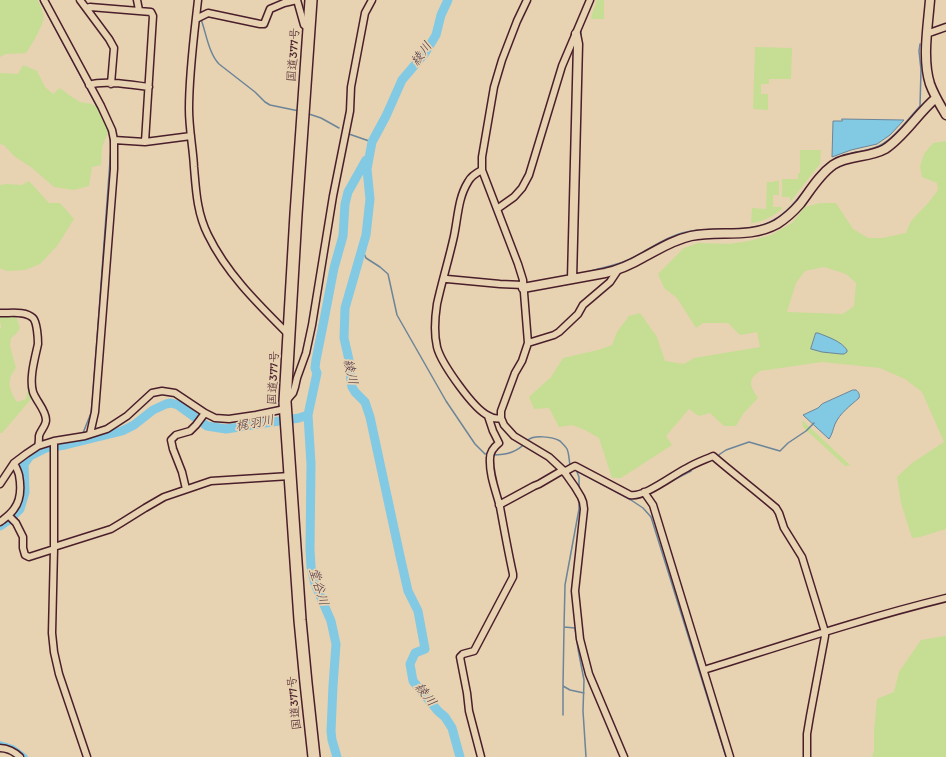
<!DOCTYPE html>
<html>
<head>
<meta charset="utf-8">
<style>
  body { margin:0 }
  canvas { display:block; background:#e7d2b1 }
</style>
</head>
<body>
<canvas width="946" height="757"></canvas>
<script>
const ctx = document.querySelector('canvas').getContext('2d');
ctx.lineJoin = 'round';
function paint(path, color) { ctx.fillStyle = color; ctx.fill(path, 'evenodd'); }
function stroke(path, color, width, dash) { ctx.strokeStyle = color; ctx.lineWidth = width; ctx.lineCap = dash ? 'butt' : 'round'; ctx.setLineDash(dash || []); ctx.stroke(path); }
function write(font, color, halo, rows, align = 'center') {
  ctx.font = font + ' Itim,"Klee One",sans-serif'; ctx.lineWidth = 3.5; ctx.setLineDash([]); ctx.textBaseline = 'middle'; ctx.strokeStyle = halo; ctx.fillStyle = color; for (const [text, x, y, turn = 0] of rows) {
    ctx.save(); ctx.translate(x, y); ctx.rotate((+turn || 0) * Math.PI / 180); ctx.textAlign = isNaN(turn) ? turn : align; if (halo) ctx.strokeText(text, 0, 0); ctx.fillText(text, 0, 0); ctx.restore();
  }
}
const green = new Path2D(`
  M 0,0 L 37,0 C 41,4 45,16 43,21 C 39,33 32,44 26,53 L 5,54 L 0,57 Z
  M 597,0 L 604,0 L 604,19 L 592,19 L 591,17 Z
  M 755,47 L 792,48 L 791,79 L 769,79 L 769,84 L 761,84 L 761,94 L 768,94 L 768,110 L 753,109 Z
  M 23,65 L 37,71 L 45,87 L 53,94 L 60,88 L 69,95 L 80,102 L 92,104 L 105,111 L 109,130 L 102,147 L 101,165 L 92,167 L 89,186 L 74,190 L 54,187 L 32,168 L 14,156 L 4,145 L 0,144 L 0,73 L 18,74 Z
  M 946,141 L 946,529 L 920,537 L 912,538 L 901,503 L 897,477 L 912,463 L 944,442 L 922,392 L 905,379 L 880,368 L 822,362 L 760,371 C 747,380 750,386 758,398 L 743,414 L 736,426 L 724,426 L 710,413 L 699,416 L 689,409 L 666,436 L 672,445 L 621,478 L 612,478 L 599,438 L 585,430 L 572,425 L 559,427 L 549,408 L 534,409 L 529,397 L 551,377 L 563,358 L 598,350 L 612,345 L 617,332 L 629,316 L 640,313 L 657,337 L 665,361 L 684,364 L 694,358 L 760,347 L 757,332 L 740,335 L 728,323 L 703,323 L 696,328 L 677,298 L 664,288 L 658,274 L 684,248 L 698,243 L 729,244 L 749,241 L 771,235 L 792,223 L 805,207 L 820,203 L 836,203 L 853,229 L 868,238 L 882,238 L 906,233 L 911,221 L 929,202 L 938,190 L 937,183 L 922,177 L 920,166 L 924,154 L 933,143 ZM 824,267 L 846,274 L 856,283 L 854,306 L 843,314 L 787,312 L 796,283 L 805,271 Z
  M 800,150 L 821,150 L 820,164 L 790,202 L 790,197 L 782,197 L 782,179 L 798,179 L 798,173 L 800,173 Z
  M 29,181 L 49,203 L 60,203 L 74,219 L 57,246 L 40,264 L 25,270 L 6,271 L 0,268 L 0,185 L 7,184 L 22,185 Z
  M 774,181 L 779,181 L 779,195 L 773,195 L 773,207 L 782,207 L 782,209 C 773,216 763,222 751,223 L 752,208 L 766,209 L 767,182 L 774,182 Z
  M 16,316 L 20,328 L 16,334 L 11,338 L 10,346 L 16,368 C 6,380 9,390 17,402 L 26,399 L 29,383 L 32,398 L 2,433 L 0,433 L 0,329 L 1,328 L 1,324 L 0,323 L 0,317 Z
  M 802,420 L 850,465 L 845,466 L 803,427 Z
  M 945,636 L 946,636 L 946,757 L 872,757 L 874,751 L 874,730 L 877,699 L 894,692 L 899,672 L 921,640 Z`);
const water = new Path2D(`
  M 842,119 L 904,120 L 890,135 L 877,144 L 851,150 L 832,157 L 833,121 L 842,121 Z
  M 816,333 L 818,333 C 828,337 841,341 847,350 L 847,352 L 844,354 L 841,354 L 822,352 L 811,349 Z
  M 853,390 L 856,390 C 859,392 860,395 859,398 C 850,406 840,413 835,424 C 833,429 832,435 829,439 L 803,415 L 818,408 L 822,404 Z`);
const stream = new Path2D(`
  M 40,0 L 102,116
  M 201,19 C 206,33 209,54 219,64 L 255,92 L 265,102 L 270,105 L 299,111
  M 581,40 L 581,29 L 593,0
  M 309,114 L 321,118 L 339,128
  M 349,134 L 372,142
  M 577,239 L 576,272 L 577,274 L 579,274
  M 362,249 L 366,258 L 380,267 L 388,274 L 397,315 L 446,401 L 475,444 L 485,454 L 489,454
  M 585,273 C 597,268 610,267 623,262 C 644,254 660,239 682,233 C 711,225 746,235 772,221 C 789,212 800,196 812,181 C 818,173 824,165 833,160 C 847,151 864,153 879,146 C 894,139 909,118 920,106 L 921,70 L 919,51 L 920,44
  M 83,433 L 91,413 L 93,394 L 111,147 L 110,136 L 105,121
  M 527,441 C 533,434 553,437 560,441 C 562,443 566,447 567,449 C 569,453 569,460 570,465 L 572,466
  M 493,455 C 504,455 517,452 524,444
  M 718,456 L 720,454 L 726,450 L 749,442 L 780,451 L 788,443 L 806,431 L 814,423
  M 575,469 L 577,471 L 631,500 L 643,508 L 651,517 L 726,757
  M 577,472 L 579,477 L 579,490
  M 662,486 L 691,471 L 692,469 L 711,460
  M 579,500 L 579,509 L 565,585 L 564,627 L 575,628 L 578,649 L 584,680 L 583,711 L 586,757
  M 564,628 L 563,686 L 570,690 L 584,693
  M 563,715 L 563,687`);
const canal = new Path2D(`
  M 0,744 L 13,748 L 25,757`);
const river = new Path2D(`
  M 448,0 L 441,15 L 436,35 L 425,53 L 402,80 L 386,116 L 372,142 L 367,169 L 370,199 L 366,235 L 345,308 L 344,338 L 349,360 L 351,382 L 352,387 L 355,392 L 365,402 L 370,417 L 400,556 L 408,591 L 418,611 L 425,649 L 415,653 L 410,664 L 413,681 L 438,711 L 445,717 L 452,728 L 460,757
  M 0,526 L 10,519 L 20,509 L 25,492 L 24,464 L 30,456 L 46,448 L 65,445 L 122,431 L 134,425 L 153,410 L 166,404 L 171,403 L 178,405 L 207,426 L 226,429 L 299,418 L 308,415
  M 337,757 L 332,740 L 331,731 L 333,686 L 336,644 L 331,621 L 315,584 L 311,567 L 310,549 L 311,464 L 308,415 L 317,373 L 315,368 L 316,360 L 324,320 L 334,268 L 343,236 L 345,204 L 348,192 L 366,160`);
const street = new Path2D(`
  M 44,0 L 101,106 L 112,130 L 114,140 L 114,169 L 95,412 L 90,434
  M 80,0 L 109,39 L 114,48 L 111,84
  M 137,0 L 139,10
  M 198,0 C 194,36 189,73 189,109 C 189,129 193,148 194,167 C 196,191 197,213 208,235 C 227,274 258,304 288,334
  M 297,0 L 304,25 L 309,28
  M 527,0 L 517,21 L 502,60 L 494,87 L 482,157 L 482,170 L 518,264 L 523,280 L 528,343 L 522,361 L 515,373 L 501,411 L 501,418 L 504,425 L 514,436 L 549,457 L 563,470 L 575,487 L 581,497 L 583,502 L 584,509 L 575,591 L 580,639 L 589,674 L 624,757
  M 86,8 L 90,7 L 151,12 L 153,16 L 145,142
  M 196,19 L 208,13 L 260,24 L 264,24 L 270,9 L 284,3 L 297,0
  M 928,33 L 932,32 L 946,27
  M 89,85 C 105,80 132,85 149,87
  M 114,140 L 145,142 L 191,136
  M 482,170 C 476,173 471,176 468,182 C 458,198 458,217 454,236 C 449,259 442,281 437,304 C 435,317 434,334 437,347 C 441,363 474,410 489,416 C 492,418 497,419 501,418
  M 497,209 L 514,197 L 522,188 L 529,175 L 562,66 L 590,0
  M 444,279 L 447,279 L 500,284 L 523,285
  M 0,313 L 3,313 C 12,313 26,311 33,318 C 37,322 38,338 38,344 C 35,358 29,378 33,392 C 36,401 46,410 46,420 C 46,426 40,431 39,436 C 39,439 39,443 38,446
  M 528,343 L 554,335 L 559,332 L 578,314 L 583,305 L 610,282 L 618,270
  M 286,401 L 293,393 L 295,387 L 297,378 L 306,353 L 312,325 L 333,196 L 350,111 L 351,87 L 365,13 L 372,0
  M 54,441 L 54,549 L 52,633 L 54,652 L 59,674 L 87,757
  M 564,472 L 575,466 L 630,495 C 644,498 674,474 687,468 C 695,463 704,460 713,456 C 734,474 755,490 776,508 L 779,513 L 784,528 L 802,557 L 825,632 L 825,636 L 810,716 L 807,734 L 807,757
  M 0,484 L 14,463 L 26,454 L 38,446 L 54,441 L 85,436 L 107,429 L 127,416 L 152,393 L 162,391 L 175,393 L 205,413 L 215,418 L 229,419 L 256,415 L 285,409
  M 186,489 L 182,472 L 173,449 L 171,440 L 176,435 L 190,431 L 196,425 L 205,413
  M 644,492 L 653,505 L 730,757
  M 499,505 L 534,486 L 539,484 L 563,470
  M 9,516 L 16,523 L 23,537 L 23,548 L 25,555 L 29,557 L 54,549
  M 0,522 C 5,518 10,515 14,509 C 21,500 21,486 19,475 C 18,471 16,467 14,463
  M 54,547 L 111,529 L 121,523 L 145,508 L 164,497 L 211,481 L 290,476
  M 704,670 C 784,645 864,618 946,598
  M 0,748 C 7,748 15,752 20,757
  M 481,757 L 469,711 L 467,693 L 460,657 L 463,654 L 474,651 L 513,577 L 513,574 C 508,551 504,529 500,507 C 496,491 489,475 490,458 C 490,451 494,447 499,443 L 493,431 L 488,416`);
const secondary = new Path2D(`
  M 930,0 C 928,26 922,59 930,84 C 934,95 940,105 946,115
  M 572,279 L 578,44 L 576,34
  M 523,288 L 605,273 C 619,270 632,264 644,257 C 659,249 673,240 691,236 C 719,230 750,239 777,224 C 785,219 793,212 800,204 C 810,191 819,175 833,165 C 848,155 869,158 885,149 C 904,137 918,113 936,98`);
const highway = new Path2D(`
  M 311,0 L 296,214 L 285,402 L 300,620 L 306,683 L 314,757`);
const streetNames = [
  ["国道377号",294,55,-86],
  ["国道377号",274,378,-87],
  ["国道377号",295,703,-96]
];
const waterNames = [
  ["綾川",422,54,-54],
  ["綾川",350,372,78],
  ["梶羽川",255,424,-10],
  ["堂谷川",318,587,73],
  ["綾川",425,695,52]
];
paint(green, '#c5de94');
paint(water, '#82c9e3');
stroke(water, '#6c8599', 1);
stroke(stream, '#6c8599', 1.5);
stroke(canal, '#82c9e3', 5.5);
stroke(river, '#82c9e3', 9);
stroke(street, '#4a1f2b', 9);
stroke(secondary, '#4a1f2b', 11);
stroke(highway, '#4a1f2b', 14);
stroke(street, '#e7d2b1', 6);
stroke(secondary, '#e7d2b1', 8);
stroke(highway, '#e7d2b1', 11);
write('12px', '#4a1f2b', '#e7d2b1', streetNames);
write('italic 13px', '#523847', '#e7d2b1', waterNames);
</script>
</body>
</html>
